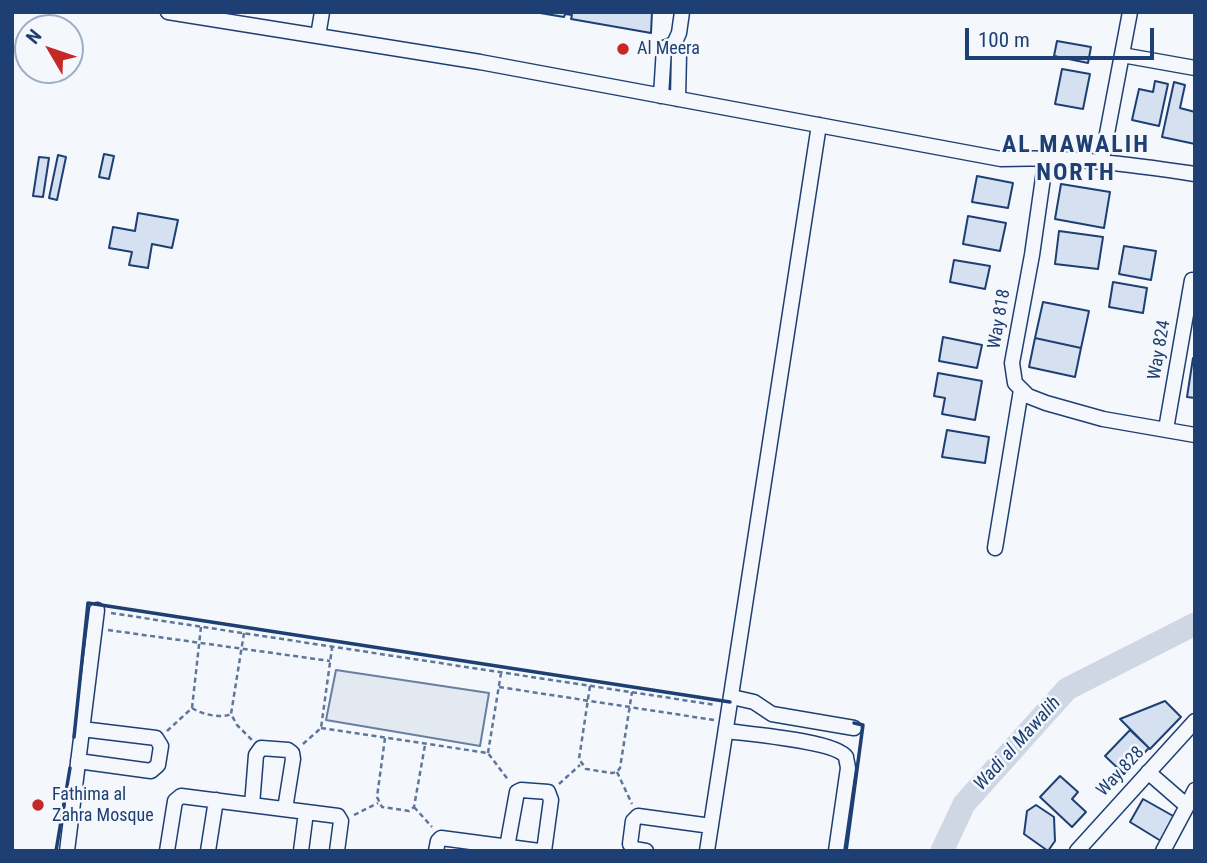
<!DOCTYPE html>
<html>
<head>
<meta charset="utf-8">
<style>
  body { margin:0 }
  #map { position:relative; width:1207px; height:863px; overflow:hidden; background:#f4f7fb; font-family:"Roboto Condensed",sans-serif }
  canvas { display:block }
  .frame { position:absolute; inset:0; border:14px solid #1d3f73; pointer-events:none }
  .north { position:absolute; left:14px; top:14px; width:70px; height:70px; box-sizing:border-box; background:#f4f7fb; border:2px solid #9eadc5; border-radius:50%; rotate:309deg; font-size:19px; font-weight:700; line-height:28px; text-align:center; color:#1d3f73 }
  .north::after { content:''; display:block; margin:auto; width:24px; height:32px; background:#c62828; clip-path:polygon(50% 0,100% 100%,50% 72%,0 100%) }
  .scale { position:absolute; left:965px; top:28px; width:189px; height:32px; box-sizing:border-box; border:4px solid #1d3f73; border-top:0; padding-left:9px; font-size:21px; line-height:24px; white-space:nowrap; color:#1d3f73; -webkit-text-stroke:5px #f4f7fb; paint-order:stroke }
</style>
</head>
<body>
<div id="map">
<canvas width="1207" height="863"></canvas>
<div class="frame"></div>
<div class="north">N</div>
<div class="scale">100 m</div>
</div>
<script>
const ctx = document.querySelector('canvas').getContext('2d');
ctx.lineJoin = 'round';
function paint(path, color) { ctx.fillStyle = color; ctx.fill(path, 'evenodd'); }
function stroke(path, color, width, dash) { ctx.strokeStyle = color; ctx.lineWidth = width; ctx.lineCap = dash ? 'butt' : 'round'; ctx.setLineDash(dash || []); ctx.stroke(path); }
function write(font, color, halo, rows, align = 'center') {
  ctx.font = font + ' "Roboto Condensed",sans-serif'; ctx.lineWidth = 5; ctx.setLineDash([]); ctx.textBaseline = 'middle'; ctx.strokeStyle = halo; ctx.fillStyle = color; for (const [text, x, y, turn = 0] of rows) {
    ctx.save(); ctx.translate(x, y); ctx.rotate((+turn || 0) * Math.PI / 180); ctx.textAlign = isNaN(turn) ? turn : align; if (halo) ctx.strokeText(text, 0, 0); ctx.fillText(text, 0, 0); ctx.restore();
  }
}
const green = new Path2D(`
  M 336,670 L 489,693 L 480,746 L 326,720 Z`);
const river = new Path2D(`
  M 942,851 L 964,804 L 1067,689 L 1195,624`);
const building = new Path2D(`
  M 534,12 L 652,12 L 651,33 L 571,19 L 572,15 L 565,14 L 564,17 Z
  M 1057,41 L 1091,47 L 1088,63 L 1054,56 Z
  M 1062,69 L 1090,74 L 1083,109 L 1055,104 Z
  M 1155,81 L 1168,84 L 1159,126 L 1132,120 L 1139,89 L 1153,92 Z
  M 1174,82 L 1185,85 L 1180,108 L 1195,112 L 1195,144 L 1162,137 Z
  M 104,154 L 114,156 L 109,179 L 99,177 Z
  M 58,155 L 66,157 L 57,200 L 49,198 Z
  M 39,157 L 49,158 L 43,197 L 33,196 Z
  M 977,176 L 1013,183 L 1008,208 L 972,202 Z
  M 1061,184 L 1110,192 L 1104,228 L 1055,219 Z
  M 138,213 L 178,220 L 172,248 L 152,244 L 148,268 L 129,265 L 132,252 L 109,248 L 113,227 L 135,231 Z
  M 968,216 L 1006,223 L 1000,251 L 963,244 Z
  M 1059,231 L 1103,237 L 1098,269 L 1055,264 Z
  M 1124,246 L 1156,251 L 1151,280 L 1119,274 Z
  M 954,260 L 990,266 L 985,289 L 950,282 Z
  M 1113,282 L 1147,288 L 1143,313 L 1109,307 Z
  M 1043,302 L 1089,311 L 1081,348 L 1035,338 Z
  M 943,337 L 982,345 L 977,368 L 939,361 Z
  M 1035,338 L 1081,348 L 1075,377 L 1029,367 Z
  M 1193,358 L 1195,358 L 1195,398 L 1187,397 Z
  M 938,373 L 982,381 L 975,420 L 942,414 L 945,398 L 934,396 Z
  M 947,430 L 989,437 L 985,463 L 942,457 Z
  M 1165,701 L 1181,717 L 1150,749 L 1120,719 Z
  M 1130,730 L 1149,748 L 1124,774 L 1105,756 Z
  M 1060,776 L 1078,792 L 1072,799 L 1086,812 L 1072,827 L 1040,797 Z
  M 1143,799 L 1175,817 L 1161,841 L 1130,822 Z
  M 1036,805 L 1054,817 L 1055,841 L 1048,851 L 1024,834 L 1027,811 Z`);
const path = new Path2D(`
  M 111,613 L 716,705
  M 108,630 L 330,661
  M 244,633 L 231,714 L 237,725 L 252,740
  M 590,686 L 579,759 L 586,769 L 612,773 L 617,772 L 620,768 L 632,692
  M 499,687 L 714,720
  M 192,708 C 201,714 221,719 231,714
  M 321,728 L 488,753 L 509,781
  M 167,731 L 192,708 L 201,627
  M 385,738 L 377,797 L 382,807 L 409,811 L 414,807 L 425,745
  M 303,744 L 321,728 L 332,648
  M 488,753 L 501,673
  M 617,772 L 632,804
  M 559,784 L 580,765
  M 414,807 L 432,827
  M 354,815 L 378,803`);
const minor = new Path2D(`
  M 168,12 L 480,62 L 1001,159 C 1069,156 1128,164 1195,174
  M 318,36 L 322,12
  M 674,44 L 679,54 L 678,99
  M 1122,55 L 1195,68
  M 661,96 L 664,48 L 674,44 L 679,33 L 682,12
  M 1046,157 L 1032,255 L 1012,363 L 1015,383 L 1028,396 L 1046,403 L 1103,419 L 1195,435
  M 1102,160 L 1130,12
  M 1166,429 L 1192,280 L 1195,281
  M 995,548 L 1021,390
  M 732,697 L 754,702 L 772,714 L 854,728
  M 727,731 C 748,734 836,741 846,757 C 846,758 848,767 848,768 L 836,851
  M 78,761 L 151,771 L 158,765 L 161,746 L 156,738 L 82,729
  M 1148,772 L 1187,806 L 1163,851
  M 252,805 L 256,755 L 261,748 L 288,750 L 292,753 L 293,759 L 285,809
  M 1187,806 L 1195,790
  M 507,847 L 517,792 L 521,790 L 548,792 L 551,800 L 544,851
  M 67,851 L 97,610
  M 167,851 L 175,801 L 181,796 L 338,816 L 341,821 L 337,851
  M 208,851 L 216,800
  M 301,851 L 306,812
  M 436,851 L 438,841 L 441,838 L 539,851
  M 646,851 L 634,849 L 630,844 L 633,821 L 638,816 L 711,826
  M 707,851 L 819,125
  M 1077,851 L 1195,721`);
const wall = new Path2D(`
  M 74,737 L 88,603 L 730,702
  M 56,851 L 70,768
  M 846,851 L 863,725 L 854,723`);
const markers = [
  [623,49,7,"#c62828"],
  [38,805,7,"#c62828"]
];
const poiNames = [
  ["Al Meera",637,49],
  ["Fathima al",52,795],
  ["Zahra Mosque",52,816]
];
const streetNames = [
  ["Way 818",1000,319,-80],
  ["Way 824",1160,350,-80],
  ["Way 828",1121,772,-47]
];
const waterNames = [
  ["Wadi al Mawalih",1018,744,-48]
];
const districtNames = [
  ["AL MAWALIH",1076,146],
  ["NORTH",1076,174]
];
paint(green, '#e3e9f0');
stroke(green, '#687fa3', 2);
stroke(river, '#cfd7e4', 23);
paint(building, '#d5e0f0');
stroke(building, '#1d3f73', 2);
stroke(minor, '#1d3f73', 17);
stroke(path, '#5e769c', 2.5, [5, 3.5]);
stroke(minor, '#f4f7fb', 14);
stroke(wall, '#1d3f73', 3.5);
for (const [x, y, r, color] of markers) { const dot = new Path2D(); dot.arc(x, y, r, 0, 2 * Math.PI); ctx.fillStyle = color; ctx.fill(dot); stroke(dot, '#f4f7fb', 2.5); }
write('18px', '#1d3f73', '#f4f7fb', poiNames, 'left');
write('18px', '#1d3f73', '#f4f7fb', streetNames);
write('italic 19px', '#1d3f73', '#f4f7fb', waterNames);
ctx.letterSpacing = '2px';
write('bold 24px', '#1d3f73', '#f4f7fb', districtNames);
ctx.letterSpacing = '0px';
</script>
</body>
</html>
